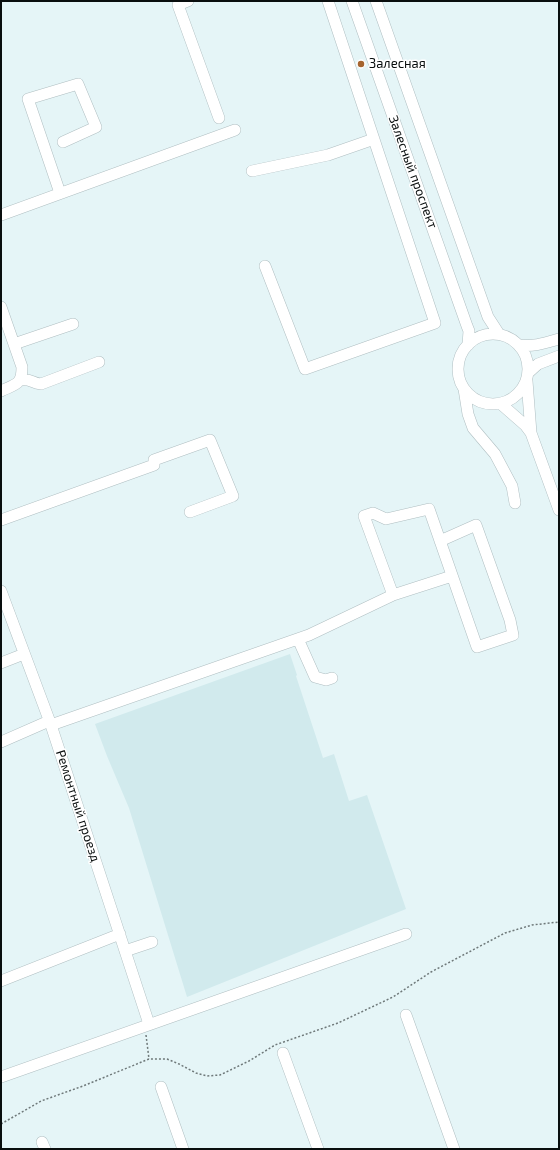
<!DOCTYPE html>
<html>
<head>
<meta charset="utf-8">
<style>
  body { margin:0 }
  #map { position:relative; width:560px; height:1150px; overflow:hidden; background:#e5f5f7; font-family:"Exo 2",sans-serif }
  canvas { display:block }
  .frame { position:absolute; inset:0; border:2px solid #090e0e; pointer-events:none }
</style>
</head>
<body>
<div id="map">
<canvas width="560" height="1150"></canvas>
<div class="frame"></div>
</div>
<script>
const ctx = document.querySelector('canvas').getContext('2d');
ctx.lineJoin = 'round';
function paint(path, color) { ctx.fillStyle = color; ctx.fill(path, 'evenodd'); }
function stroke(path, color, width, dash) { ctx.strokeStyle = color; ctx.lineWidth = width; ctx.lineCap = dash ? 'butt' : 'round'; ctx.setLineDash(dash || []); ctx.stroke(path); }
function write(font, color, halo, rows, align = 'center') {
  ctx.font = font + ' "Exo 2",sans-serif'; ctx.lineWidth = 3; ctx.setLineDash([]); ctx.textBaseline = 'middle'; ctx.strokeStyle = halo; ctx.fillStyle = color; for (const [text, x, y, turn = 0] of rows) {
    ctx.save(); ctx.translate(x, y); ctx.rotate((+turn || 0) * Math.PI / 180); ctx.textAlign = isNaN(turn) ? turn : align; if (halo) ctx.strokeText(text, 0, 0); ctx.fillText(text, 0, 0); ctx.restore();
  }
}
const built = new Path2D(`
  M 290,654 L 297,675 L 296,676 L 323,758 L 334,754 L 349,801 L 367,795 L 406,909 L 187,997 L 129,808 L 107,756 L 95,724 Z`);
const path = new Path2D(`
  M 146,1035 L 149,1059
  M 1,1124 L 41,1101 L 83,1086 L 149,1059 L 167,1059 L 179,1064 L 196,1073 L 207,1076 L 220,1075 L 249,1061 L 275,1045 L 338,1023 L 393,997 L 431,972 L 505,933 L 532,925 L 559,922`);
const minor = new Path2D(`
  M 188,1 L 178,5 L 219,118
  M 352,1 L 467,326 L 469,331 L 468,345
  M 376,1 L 488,317 L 499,334
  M 252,171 L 328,155 L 374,139
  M 60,193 L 28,99 L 78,84 L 96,127 L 63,142
  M 1,215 L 235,130
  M 265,266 L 305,369 L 435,323 L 328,1
  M 1,307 L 22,367 C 22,385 16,384 1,391
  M458 369a35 35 0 1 1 70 0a35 35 0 1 1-70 0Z
  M 14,344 L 73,324
  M 519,345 C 534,347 545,343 559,339
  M 528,373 L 538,364 L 559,356
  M 20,380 C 31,378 31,383 41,384 L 99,362
  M 527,381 L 531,433 L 559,510
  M 464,389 L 468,414 L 473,428 L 495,454 L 512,486 L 515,503
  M 501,404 L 525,425 L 531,433
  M 1,520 L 154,465 L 154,460 L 210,440 L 233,496 L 190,512
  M 1,591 L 51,725 L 149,1024
  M 393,595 L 364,516 L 373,513 L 386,519 L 429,509 L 477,647 L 513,635 L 510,620 L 476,525 L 440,541
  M 298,639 L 315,677 L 326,680 L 332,678
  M 1,663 L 24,654
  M 51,725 L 309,635 L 393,595 L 452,576
  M 1,742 L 49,721
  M 125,951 L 152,942
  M 1,981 L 120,934
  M 406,1015 L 454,1149
  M 283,1053 L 318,1149
  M 1,1077 L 406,934
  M 161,1087 L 183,1149
  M 42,1142 L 45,1149`);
const markers = [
  [361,64,4,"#a5642f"]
];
const poiNames = [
  ["Залесная",369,64]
];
const streetNames = [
  ["Залесный проспект",413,172,70],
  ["Ремонтный проезд",78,806,72]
];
paint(built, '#d1eaed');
stroke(minor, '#afbec1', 12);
stroke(path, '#6f797a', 1.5, [2, 2]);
stroke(minor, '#fff', 11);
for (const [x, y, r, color] of markers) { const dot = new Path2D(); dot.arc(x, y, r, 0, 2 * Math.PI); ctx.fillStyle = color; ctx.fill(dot); stroke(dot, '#fff', 1.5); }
write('13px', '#090e0e', '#fff', poiNames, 'left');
write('13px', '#090e0e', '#fff', streetNames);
</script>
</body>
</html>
